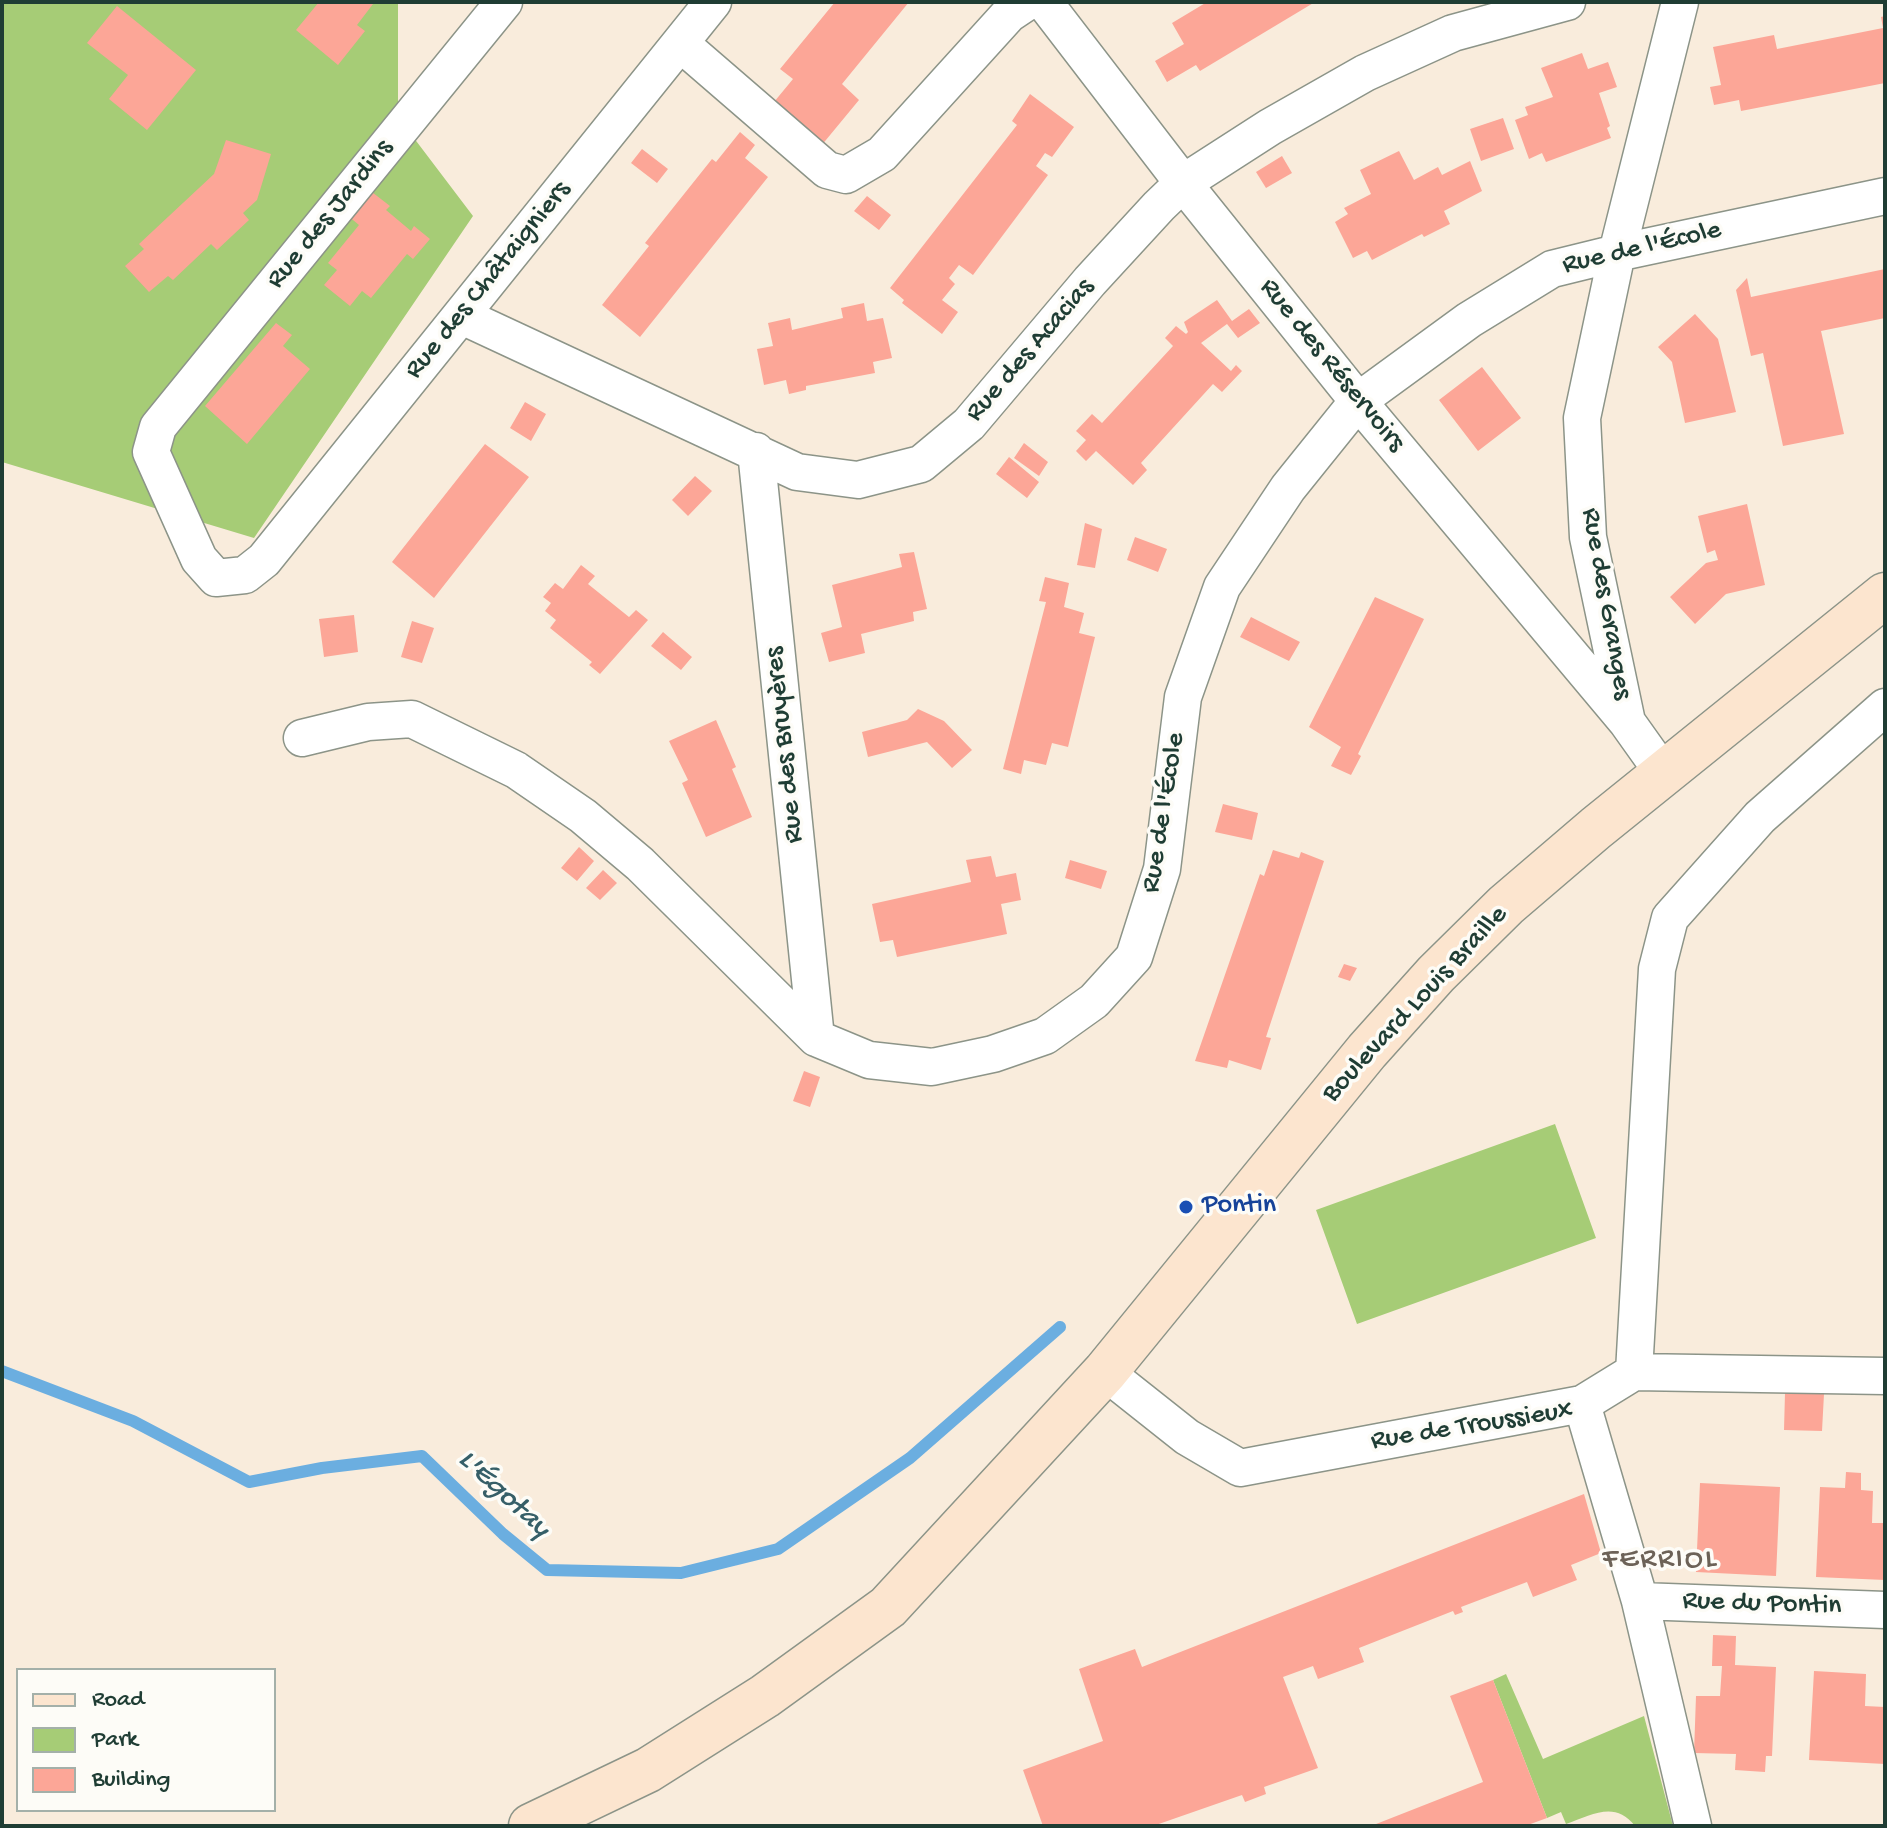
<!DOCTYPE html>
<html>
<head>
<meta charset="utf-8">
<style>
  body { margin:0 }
  #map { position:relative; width:1887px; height:1828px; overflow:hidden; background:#f9ecdc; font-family:"Gochi Hand",sans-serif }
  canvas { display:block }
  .frame { position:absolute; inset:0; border:4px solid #1f3d34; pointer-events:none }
  .legend { position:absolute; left:16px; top:1668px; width:260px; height:144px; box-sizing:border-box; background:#fdfcf7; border:2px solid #a4b0a9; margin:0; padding:10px 14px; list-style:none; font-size:24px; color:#1f3d34 }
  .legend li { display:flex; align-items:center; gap:16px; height:40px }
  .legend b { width:40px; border:2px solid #a4b0a9 }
</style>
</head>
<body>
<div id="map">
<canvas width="1887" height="1828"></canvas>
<div class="frame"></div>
<ul class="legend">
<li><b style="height:10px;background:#fce5cf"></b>Road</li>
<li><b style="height:22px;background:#a6cc76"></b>Park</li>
<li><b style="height:22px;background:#fca697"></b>Building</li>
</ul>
</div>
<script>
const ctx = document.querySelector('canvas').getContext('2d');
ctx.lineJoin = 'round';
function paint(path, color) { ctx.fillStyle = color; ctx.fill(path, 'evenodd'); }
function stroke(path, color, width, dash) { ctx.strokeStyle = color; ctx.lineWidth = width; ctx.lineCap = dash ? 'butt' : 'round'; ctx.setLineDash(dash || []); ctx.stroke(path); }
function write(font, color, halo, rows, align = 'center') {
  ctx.font = font + ' "Gochi Hand",sans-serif'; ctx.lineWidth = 7; ctx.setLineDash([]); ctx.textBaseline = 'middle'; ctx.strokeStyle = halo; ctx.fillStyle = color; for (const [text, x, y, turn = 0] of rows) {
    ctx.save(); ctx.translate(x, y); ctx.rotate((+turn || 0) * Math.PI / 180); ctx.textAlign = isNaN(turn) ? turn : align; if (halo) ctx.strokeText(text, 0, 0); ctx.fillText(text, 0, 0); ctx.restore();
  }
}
const green = new Path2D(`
  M 2,2 L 398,2 L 398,117 L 473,216 L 254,538 L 2,462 Z
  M 1555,1124 L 1596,1238 L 1357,1324 L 1316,1210 Z
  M 1506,1674 L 1543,1759 L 1644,1716 L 1673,1826 L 1635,1826 C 1615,1800 1592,1815 1566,1824 L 1561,1812 L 1547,1818 L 1493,1680 Z`);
const stream = new Path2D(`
  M 2,1371 L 133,1421 L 249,1482 L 322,1468 L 422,1456 L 503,1534 L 547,1570 L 681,1573 L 778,1549 L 910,1458 L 1060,1327`);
const building = new Path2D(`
  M 319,2 L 373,4 L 357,25 L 365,31 L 338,65 L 296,30 Z
  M 835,2 L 909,2 L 842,84 L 859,100 L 821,146 L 774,102 L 793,79 L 780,69 Z
  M 1207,2 L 1315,2 L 1200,71 L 1196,65 L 1167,82 L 1155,61 L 1184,44 L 1172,23 Z
  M 117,6 L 196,70 L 147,130 L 109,99 L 128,75 L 87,43 Z
  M 1885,16 L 1885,83 L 1741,111 L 1739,100 L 1714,105 L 1710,87 L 1721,85 L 1713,47 L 1774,35 L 1777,49 L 1883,28 L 1881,17 Z
  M 1582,53 L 1588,69 L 1608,62 L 1617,87 L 1599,93 L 1610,126 L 1607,128 L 1611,138 L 1546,162 L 1542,153 L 1529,159 L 1515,120 L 1528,115 L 1525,107 L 1553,97 L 1541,68 Z
  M 1030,94 L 1074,127 L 1052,157 L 1045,153 L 1036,166 L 1048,175 L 973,275 L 959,265 L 949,278 L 955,284 L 942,300 L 958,312 L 942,334 L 902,303 L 904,300 L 890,288 L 1017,125 L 1012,121 Z
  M 1503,118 L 1514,149 L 1481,161 L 1470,129 Z
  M 740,132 L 755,145 L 745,158 L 768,177 L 640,337 L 602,305 L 649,246 L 645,243 L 712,159 L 716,162 Z
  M 226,140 L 271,154 L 257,200 L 243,213 L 249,220 L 217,250 L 211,244 L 173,280 L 168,276 L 149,292 L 125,266 L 144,249 L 139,244 L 214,174 Z
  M 642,149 L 668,169 L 657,183 L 631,163 Z
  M 1399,151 L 1414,180 L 1438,167 L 1442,175 L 1470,161 L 1482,191 L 1444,211 L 1450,224 L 1424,237 L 1422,234 L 1372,260 L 1367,251 L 1353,258 L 1335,222 L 1348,214 L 1344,208 L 1371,194 L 1360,170 Z
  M 1282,156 L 1292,173 L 1266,188 L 1256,172 Z
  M 368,189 L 390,206 L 386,210 L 411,231 L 414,226 L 430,239 L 413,259 L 407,254 L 371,298 L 362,291 L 350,306 L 324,285 L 337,270 L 328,263 L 359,225 L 347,215 Z
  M 867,196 L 891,215 L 879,230 L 854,211 Z
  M 1885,269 L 1885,318 L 1821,331 L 1844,434 L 1783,446 L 1763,353 L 1751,356 L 1736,290 L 1747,278 L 1751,297 Z
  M 1217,300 L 1232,321 L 1249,309 L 1260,323 L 1238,338 L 1227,324 L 1201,343 L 1231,371 L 1236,365 L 1242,371 L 1222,392 L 1213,384 L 1141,463 L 1147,470 L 1133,485 L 1096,451 L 1086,461 L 1076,451 L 1086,440 L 1076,431 L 1092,414 L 1102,423 L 1173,346 L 1165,338 L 1176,326 L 1186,334 L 1188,332 L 1184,322 Z
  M 864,303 L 867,321 L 883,318 L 892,358 L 873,362 L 875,373 L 806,386 L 806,390 L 789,394 L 786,380 L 764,385 L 757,349 L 773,346 L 768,323 L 790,318 L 792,330 L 843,318 L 841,308 Z
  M 1695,314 L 1718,339 L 1736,412 L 1685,423 L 1672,362 L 1658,347 Z
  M 276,323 L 292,335 L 283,346 L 310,369 L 247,444 L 205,406 Z
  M 1482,367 L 1521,418 L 1478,451 L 1439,400 Z
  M 525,402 L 546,414 L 531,441 L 510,428 Z
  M 1024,443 L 1048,462 L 1039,476 L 1014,458 Z
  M 485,444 L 529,477 L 434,598 L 392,562 Z
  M 1009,457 L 1039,482 L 1027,498 L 996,474 Z
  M 695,476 L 712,491 L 688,516 L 672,500 Z
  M 1747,504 L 1765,585 L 1726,594 L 1695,624 L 1670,597 L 1706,563 L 1718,560 L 1715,550 L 1707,553 L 1698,516 Z
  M 1085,523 L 1102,529 L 1095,568 L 1077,565 Z
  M 1135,537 L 1167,549 L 1158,572 L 1127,560 Z
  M 914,552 L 927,609 L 913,612 L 914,621 L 861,634 L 865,653 L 829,662 L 821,633 L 842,627 L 832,585 L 902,567 L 899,554 Z
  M 581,565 L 595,576 L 588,584 L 629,617 L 636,610 L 648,620 L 600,674 L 589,665 L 592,662 L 550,628 L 556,620 L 545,611 L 551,603 L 543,597 L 555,583 L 563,589 Z
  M 1045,577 L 1069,583 L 1064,607 L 1084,613 L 1079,633 L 1095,637 L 1068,747 L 1052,743 L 1046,765 L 1024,760 L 1021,774 L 1003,769 L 1046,602 L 1039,601 Z
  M 1375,597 L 1424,619 L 1358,754 L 1361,756 L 1351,775 L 1331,766 L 1341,747 L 1309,727 Z
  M 354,615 L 358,652 L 324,657 L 319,619 Z
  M 1251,617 L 1300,642 L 1289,661 L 1240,637 Z
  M 412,621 L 434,628 L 422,663 L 401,657 Z
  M 663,632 L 692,657 L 681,670 L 651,646 Z
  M 918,709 L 944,721 L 972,750 L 952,768 L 927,742 L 868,757 L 862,732 L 907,720 Z
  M 716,720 L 736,767 L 732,769 L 752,817 L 706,837 L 682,783 L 688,780 L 669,741 Z
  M 1223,804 L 1258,813 L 1252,840 L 1215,832 Z
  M 579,847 L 594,861 L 577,881 L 561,868 Z
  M 1273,850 L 1299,858 L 1301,852 L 1324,861 L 1266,1037 L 1271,1038 L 1261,1070 L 1229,1060 L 1227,1068 L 1195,1061 L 1260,874 L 1264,876 Z
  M 991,856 L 996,877 L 1016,873 L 1021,900 L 1001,904 L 1007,934 L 897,957 L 893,940 L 880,942 L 872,904 L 971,882 L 966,860 Z
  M 1070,860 L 1107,871 L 1101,889 L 1065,878 Z
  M 603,870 L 617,883 L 600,900 L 586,888 Z
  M 1344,964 L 1357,968 L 1350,981 L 1338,977 Z
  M 804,1071 L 820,1077 L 810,1107 L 793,1101 Z
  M 1785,1393 L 1824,1394 L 1822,1431 L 1784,1430 Z
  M 1846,1472 L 1861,1473 L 1861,1490 L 1873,1491 L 1872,1523 L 1885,1523 L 1885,1580 L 1816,1577 L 1820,1487 L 1845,1488 Z
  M 1700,1483 L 1780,1487 L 1776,1576 L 1696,1572 Z
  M 1584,1494 L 1601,1553 L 1571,1565 L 1577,1580 L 1533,1597 L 1527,1582 L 1461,1607 L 1463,1612 L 1455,1615 L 1453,1611 L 1359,1648 L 1364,1662 L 1318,1679 L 1313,1666 L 1283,1677 L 1318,1768 L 1264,1787 L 1266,1794 L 1245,1802 L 1242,1795 L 1153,1826 L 1043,1826 L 1023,1770 L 1103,1741 L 1079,1669 L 1135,1649 L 1142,1667 Z
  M 1713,1635 L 1736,1636 L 1735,1665 L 1776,1667 L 1772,1756 L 1766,1756 L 1765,1772 L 1735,1770 L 1736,1754 L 1694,1753 L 1696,1696 L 1720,1696 L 1722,1666 L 1712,1666 Z
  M 1814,1671 L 1866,1674 L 1865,1706 L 1885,1707 L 1885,1764 L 1809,1760 Z
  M 1493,1680 L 1547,1818 L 1525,1826 L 1371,1826 L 1483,1782 L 1450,1696 Z`);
const minor = new Path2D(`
  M 504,2 L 158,427 L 151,452 L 199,559 L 216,578 L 245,575 L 264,560 L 713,2
  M 1044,2 L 1183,183 L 1358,401 L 1627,722
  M 680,43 L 827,170 L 846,175 L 882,154 L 1009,14 L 1027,2
  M 462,316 L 797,472 L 858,480 L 921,464 L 969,424 L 1090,281 L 1159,206 L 1183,183 L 1270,127 L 1365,73 L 1453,33 L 1567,2
  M 756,451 L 816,1038
  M 302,738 L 368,722 L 412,719 L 516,770 L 583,816 L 640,864 L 816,1038 L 869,1060 L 932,1067 L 993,1054 L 1045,1036 L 1094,1001 L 1134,957 L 1162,869 L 1183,697 L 1222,587 L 1288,488 L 1358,401 L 1469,320 L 1552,269 L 1617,253 L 1885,196
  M 1664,774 L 1627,722 L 1588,537 L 1582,418 L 1617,253 L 1680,2
  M 1105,1372 L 1187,1437 L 1240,1468 L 1582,1404 L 1640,1601 L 1693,1826
  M 1634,1372 L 1885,1376
  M 1582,1404 L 1634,1372 L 1657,969 L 1670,918 L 1760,817 L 1885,707
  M 1640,1601 L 1885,1610`);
const secondary = new Path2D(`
  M 531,1826 L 648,1770 L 765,1696 L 888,1607 L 1105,1372 L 1367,1051 L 1436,974 L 1506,905 L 1596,828 L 1885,595`);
const markers = [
  [1186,1207,8,"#1a4fb4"]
];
const streetNames = [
  ["Rue des Jardins",331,215,-51],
  ["Rue de l'École",1642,249,-13],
  ["Rue des Châtaigniers",489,281,-51],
  ["Rue des Acacias",1031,351,-49],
  ["Rue des Réservoirs",1331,366,51],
  ["Rue des Granges",1605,604,80],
  ["Rue des Bruyères",786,745,-96],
  ["Rue de l'École",1165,813,-81],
  ["Boulevard Louis Braille",1416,1005,-47],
  ["Rue de Troussieux",1472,1427,-9],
  ["Rue du Pontin",1762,1605,2]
];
const transitNames = [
  ["Pontin",1202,1207]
];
const waterNames = [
  ["L'Égotay",503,1495,43]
];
const neighbourhoodNames = [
  ["FERRIOL",1660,1561]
];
paint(green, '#a6cc76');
stroke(stream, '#6baee0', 12);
paint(building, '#fca697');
stroke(minor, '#8c9488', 39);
stroke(secondary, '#8c9488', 47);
stroke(minor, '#fff', 36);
stroke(secondary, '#fce5cf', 44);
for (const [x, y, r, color] of markers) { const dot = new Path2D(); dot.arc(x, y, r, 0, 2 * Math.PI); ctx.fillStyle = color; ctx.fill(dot); stroke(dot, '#fdfcf7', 3); }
write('28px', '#1f3d34', '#fdfcf7', streetNames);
write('28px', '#164399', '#fdfcf7', transitNames, 'left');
write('italic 30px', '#365f68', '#fdfcf7', waterNames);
ctx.letterSpacing = '2px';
write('30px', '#6c6257', '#fdfcf7', neighbourhoodNames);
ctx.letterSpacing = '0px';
</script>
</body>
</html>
